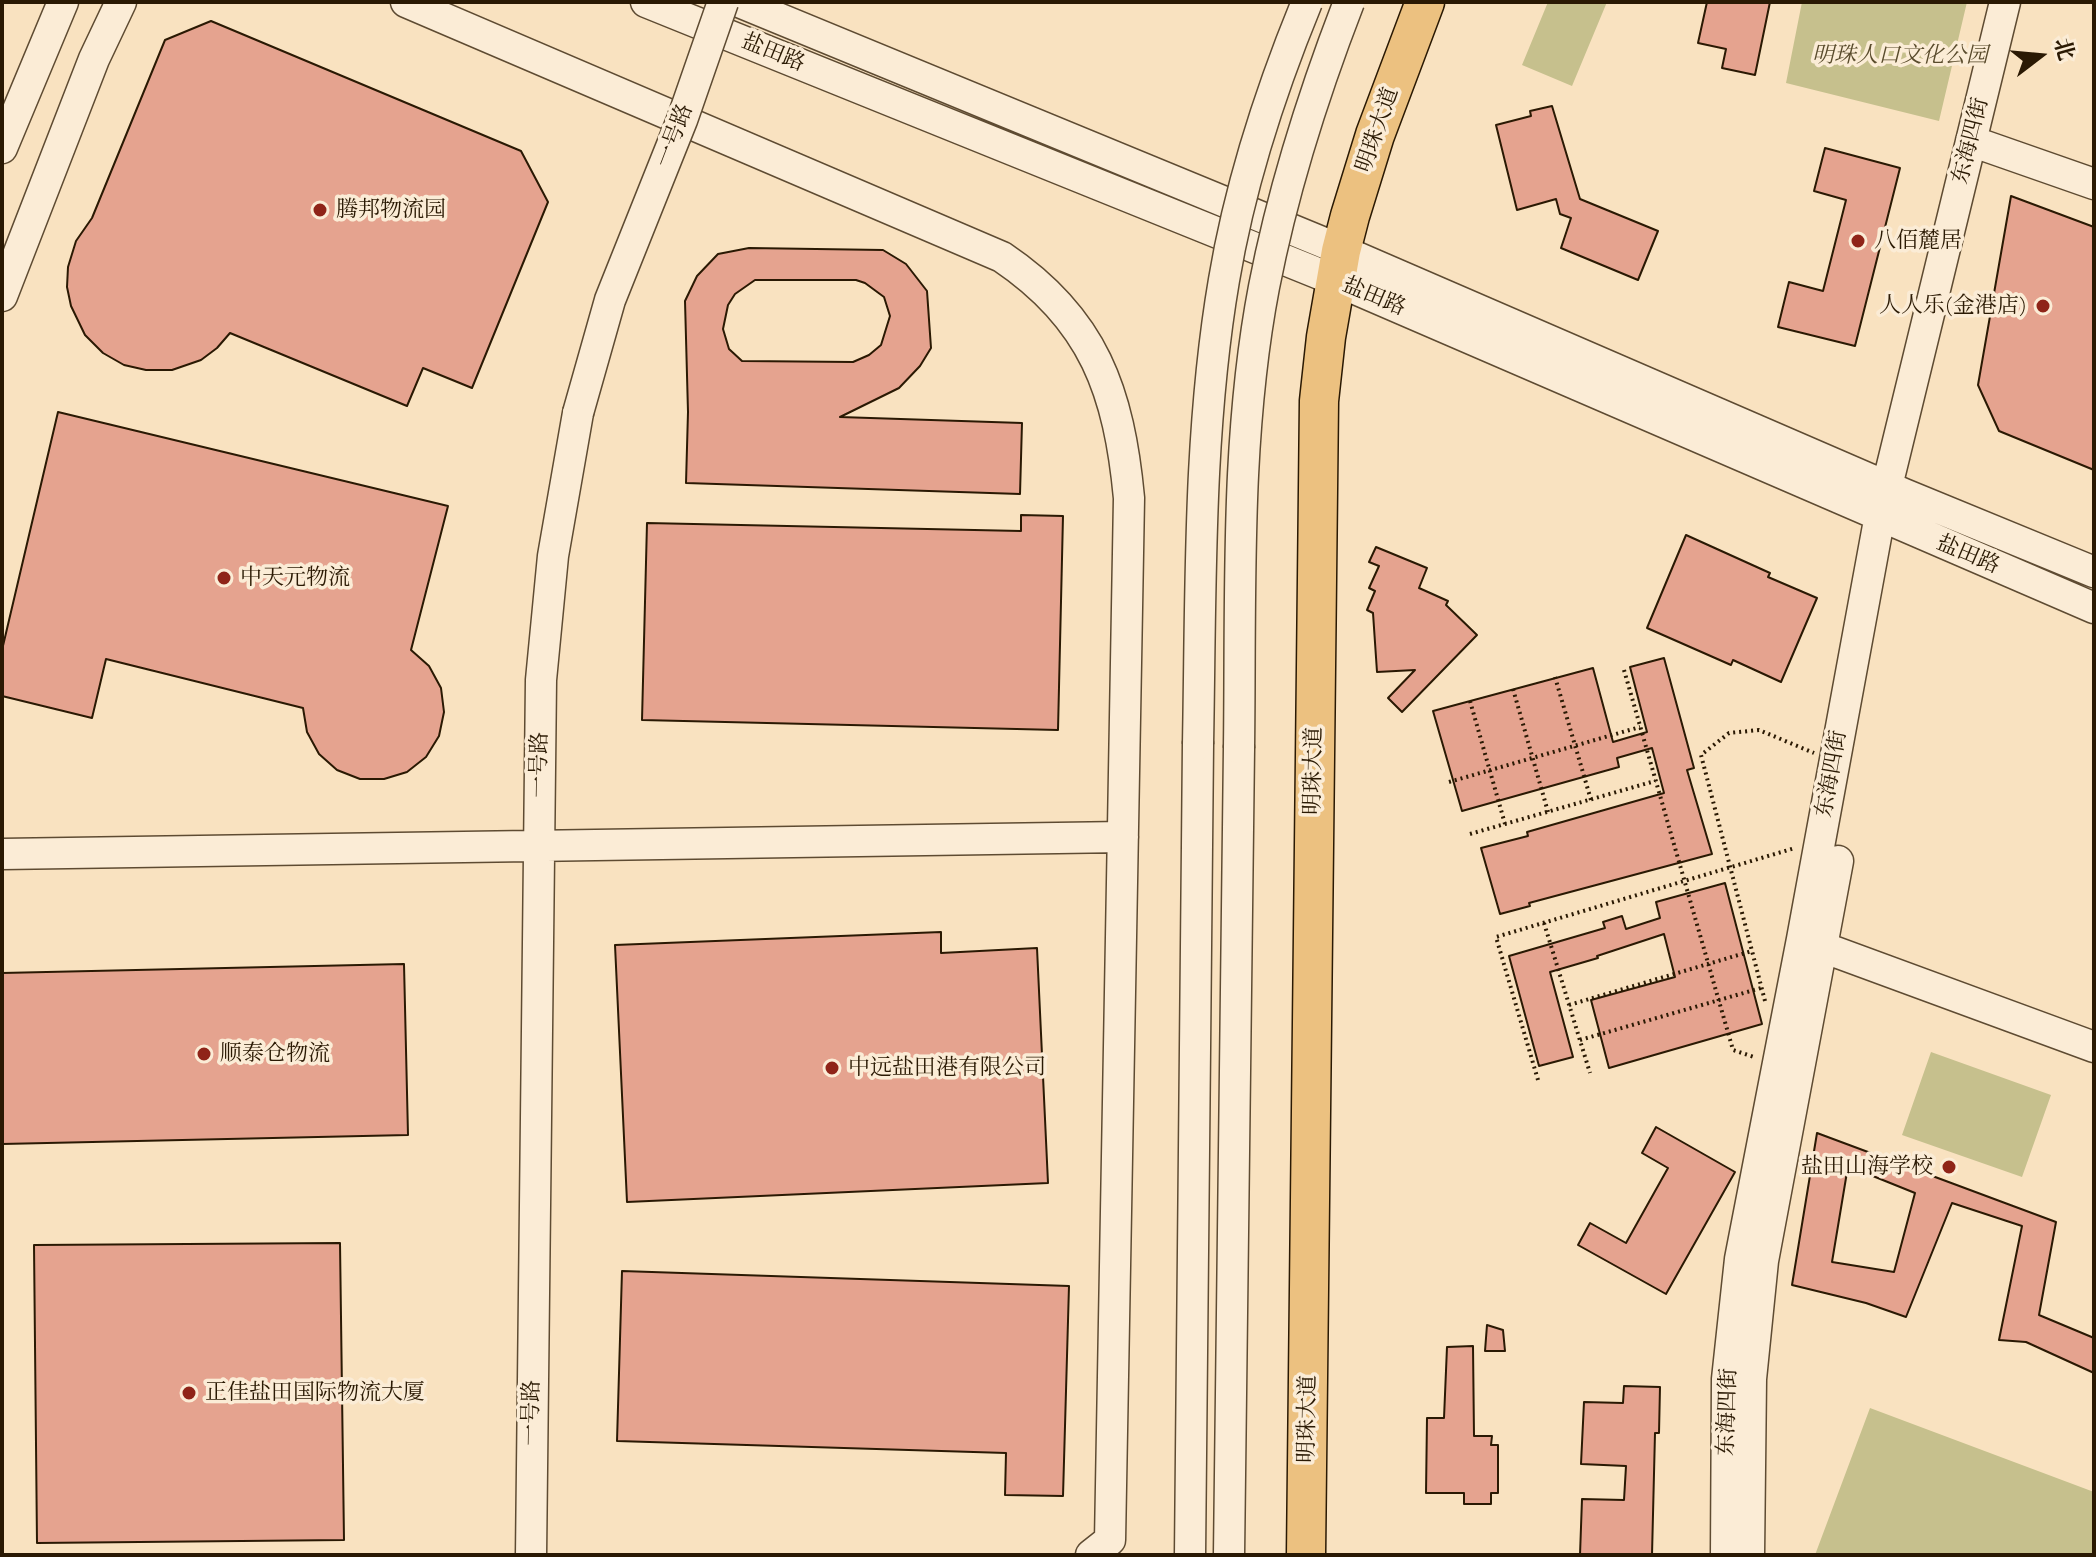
<!DOCTYPE html>
<html>
<head>
<meta charset="utf-8">
<style>
  body { margin:0 }
  #map { position:relative; width:2096px; height:1557px; overflow:hidden; background:#f9e2c0; font-family:"Old Standard TT","Noto Serif SC",serif }
  canvas { display:block }
  .frame { position:absolute; inset:0; border:4px solid #2a1903; pointer-events:none }
  .north { position:absolute; left:2000px; top:16px; width:80px; height:80px; -webkit-text-stroke:6px #fbecd6; paint-order:stroke; rotate:74deg; font-size:22px; font-weight:700; line-height:32px; text-align:center; color:#2a1903 }
  .north::after { content:''; display:block; margin:auto; width:28px; height:36px; background:#2a1903; clip-path:polygon(50% 0,100% 100%,50% 72%,0 100%) }
</style>
</head>
<body>
<div id="map">
<canvas width="2096" height="1557"></canvas>
<div class="frame"></div>
<div class="north">北</div>
</div>
<script>
const ctx = document.querySelector('canvas').getContext('2d');
ctx.lineJoin = 'round';
function paint(path, color) { ctx.fillStyle = color; ctx.fill(path, 'evenodd'); }
function stroke(path, color, width, dash) { ctx.strokeStyle = color; ctx.lineWidth = width; ctx.lineCap = dash ? 'butt' : 'round'; ctx.setLineDash(dash || []); ctx.stroke(path); }
function write(font, color, halo, rows, align = 'center') {
  ctx.font = font + ' "Old Standard TT","Noto Serif SC",serif'; ctx.lineWidth = 7; ctx.setLineDash([]); ctx.textBaseline = 'middle'; ctx.strokeStyle = halo; ctx.fillStyle = color; for (const [text, x, y, turn = 0] of rows) {
    ctx.save(); ctx.translate(x, y); ctx.rotate((+turn || 0) * Math.PI / 180); ctx.textAlign = isNaN(turn) ? turn : align; if (halo) ctx.strokeText(text, 0, 0); ctx.fillText(text, 0, 0); ctx.restore();
  }
}
const green = new Path2D(`
  M 1548,2 L 1607,2 L 1572,86 L 1522,65 Z
  M 1802,2 L 1967,2 L 1939,121 L 1786,83 Z
  M 1931,1052 L 2051,1095 L 2022,1177 L 1902,1135 Z
  M 1870,1408 L 2094,1492 L 2094,1555 L 1815,1555 Z`);
const building = new Path2D(`
  M 1707,2 L 1770,2 L 1755,75 L 1722,68 L 1726,49 L 1698,43 Z
  M 211,21 L 521,151 L 548,202 L 472,388 L 423,368 L 407,406 L 230,333 L 217,348 L 201,360 L 172,370 L 146,370 L 124,365 L 103,353 L 85,335 L 71,306 L 67,287 L 68,267 L 76,241 L 92,218 L 165,40 Z
  M 1552,106 L 1580,199 L 1658,231 L 1638,280 L 1561,248 L 1571,218 L 1560,214 L 1556,199 L 1517,210 L 1496,125 L 1531,116 L 1530,111 Z
  M 1825,148 L 1900,168 L 1855,346 L 1778,327 L 1789,282 L 1823,291 L 1846,200 L 1814,191 Z
  M 2011,196 L 2094,227 L 2094,470 L 1999,431 L 1978,385 Z
  M 749,248 L 883,250 L 906,264 L 927,291 L 931,348 L 920,366 L 899,388 L 840,417 L 1022,423 L 1020,494 L 686,483 L 688,412 L 685,301 L 697,276 L 718,254 ZM 755,280 L 856,280 L 865,283 L 884,297 L 890,316 L 881,345 L 869,355 L 853,362 L 742,361 L 729,349 L 723,329 L 728,305 L 735,294 Z
  M 58,412 L 448,506 L 411,650 L 429,666 L 441,688 L 444,712 L 439,736 L 426,757 L 407,772 L 384,779 L 360,779 L 337,770 L 319,754 L 307,732 L 303,708 L 106,659 L 92,718 L 2,696 L 2,650 Z
  M 1021,515 L 1063,516 L 1058,730 L 642,720 L 647,523 L 1021,531 Z
  M 1686,535 L 1770,573 L 1768,577 L 1817,598 L 1781,682 L 1733,660 L 1731,665 L 1647,628 Z
  M 1376,547 L 1427,568 L 1419,588 L 1448,601 L 1446,605 L 1477,635 L 1402,712 L 1388,698 L 1415,670 L 1377,672 L 1373,613 L 1367,610 L 1375,591 L 1369,588 L 1379,566 L 1369,562 Z
  M 1664,658 L 1694,768 L 1687,770 L 1712,854 L 1529,903 L 1530,906 L 1500,914 L 1481,848 L 1528,836 L 1527,832 L 1664,793 L 1652,748 L 1617,758 L 1619,767 L 1462,811 L 1433,711 L 1593,668 L 1613,742 L 1647,732 L 1630,667 Z
  M 1725,883 L 1762,1024 L 1609,1068 L 1591,1000 L 1675,977 L 1664,934 L 1597,956 L 1598,958 L 1550,972 L 1573,1057 L 1539,1066 L 1509,956 L 1605,928 L 1603,922 L 1622,916 L 1626,929 L 1660,918 L 1656,902 Z
  M 941,932 L 941,953 L 1037,948 L 1048,1183 L 627,1202 L 615,945 Z
  M 404,964 L 408,1135 L 2,1144 L 2,973 Z
  M 1656,1127 L 1735,1172 L 1666,1294 L 1578,1245 L 1590,1223 L 1626,1243 L 1668,1168 L 1642,1153 Z
  M 1817,1133 L 2056,1222 L 2039,1315 L 2094,1338 L 2094,1373 L 2026,1342 L 1999,1340 L 2022,1226 L 1952,1203 L 1906,1317 L 1866,1303 L 1792,1285 ZM 1848,1166 L 1915,1193 L 1894,1272 L 1832,1262 Z
  M 340,1243 L 344,1540 L 37,1543 L 34,1245 Z
  M 622,1271 L 1069,1286 L 1063,1496 L 1005,1495 L 1006,1453 L 617,1441 Z
  M 1487,1325 L 1503,1330 L 1505,1351 L 1485,1351 Z
  M 1473,1346 L 1474,1436 L 1492,1436 L 1491,1445 L 1498,1445 L 1498,1493 L 1491,1493 L 1491,1504 L 1464,1504 L 1464,1493 L 1426,1493 L 1427,1418 L 1444,1418 L 1447,1347 Z
  M 1624,1386 L 1660,1387 L 1659,1433 L 1655,1433 L 1652,1555 L 1580,1555 L 1582,1499 L 1624,1500 L 1626,1466 L 1581,1464 L 1584,1402 L 1623,1403 Z`);
const path = new Path2D(`
  M 1624,670 L 1733,1050 L 1754,1057
  M 1555,677 L 1591,800
  M 1513,689 L 1548,812
  M 1470,701 L 1505,824
  M 1449,782 L 1640,727
  M 1470,834 L 1655,781
  M 1544,923 L 1590,1073
  M 1765,1001 L 1701,755 L 1729,733 L 1759,730 L 1814,753
  M 1569,1005 L 1752,951
  M 1580,1040 L 1761,988
  M 1538,1080 L 1496,937 L 1795,848`);
const minor = new Path2D(`
  M 406,2 L 1002,257 C 1094,319 1119,392 1129,498 L 1110,1540 L 1091,1555
  M 646,2 L 1337,281 L 2094,608
  M 739,2 L 1322,242 L 1904,494 L 2094,572
  M 1971,141 L 2094,184
  M 2,148 L 63,2
  M 2,296 L 94,59 L 121,2
  M 2,854 L 1123,837
  M 1803,940 L 2094,1047
  M 531,1555 L 541,680 L 553,556 L 578,413
  M 1190,1555 L 1198,744
  M 1229,1555 L 1239,748
  M 1726,1555 L 1727,1379 L 1740,1259 L 1802,939 L 1880,515 L 2005,2
  M 1749,1555 L 1751,1379 L 1763,1261 L 1838,861`);
const major = new Path2D(`
  M 1306,1555 L 1319,401 L 1326,337 L 1341,251 L 1350,216 L 1375,135 L 1425,2`);
const minorBridge = new Path2D(`
  M 578,413 L 610,300 L 682,120 L 723,2
  M 1198,744 C 1201,590 1198,432 1224,280 C 1240,184 1270,92 1307,2
  M 1239,748 C 1241,595 1235,438 1264,287 C 1283,189 1313,95 1349,2`);
const markers = [
  [320,210,8,"#8f2418"],
  [1858,241,8,"#8f2418"],
  [2043,306,8,"#8f2418"],
  [224,578,8,"#8f2418"],
  [204,1054,8,"#8f2418"],
  [832,1068,8,"#8f2418"],
  [1949,1167,8,"#8f2418"],
  [189,1393,8,"#8f2418"]
];
const streetNames = [
  ["盐田路",773,53,22],
  ["明珠大道",1378,130,-71],
  ["一号路",675,136,-69],
  ["东海四街",1971,141,-76],
  ["盐田路",1374,297,23],
  ["盐田路",1968,555,23],
  ["一号路",540,765,-89],
  ["明珠大道",1314,771,-89],
  ["东海四街",1832,774,-80],
  ["东海四街",1728,1412,-88],
  ["一号路",532,1413,-89],
  ["明珠大道",1308,1419,-89]
];
const parkNames = [
  ["明珠人口文化公园",1900,56]
];
const poiNames = [
  ["腾邦物流园",336,210],
  ["八佰麓居",1874,241],
  ["人人乐(金港店)",2027,306,"right"],
  ["中天元物流",240,578],
  ["顺泰仓物流",220,1054],
  ["中远盐田港有限公司",848,1068],
  ["盐田山海学校",1933,1167,"right"],
  ["正佳盐田国际物流大厦",205,1393]
];
paint(green, '#c6c08d');
paint(building, '#e5a38f');
stroke(building, '#2a1903', 2);
stroke(minor, '#5e4b32', 33);
stroke(major, '#2a1903', 41);
stroke(path, '#2a1903', 4, [2, 4]);
stroke(minor, '#fbecd6', 30);
stroke(major, '#ecc180', 38);
stroke(minorBridge, '#5e4b32', 33, []);
stroke(minorBridge, '#fbecd6', 30);
for (const [x, y, r, color] of markers) { const dot = new Path2D(); dot.arc(x, y, r, 0, 2 * Math.PI); ctx.fillStyle = color; ctx.fill(dot); stroke(dot, '#fbecd6', 3); }
write('22px', '#2a1903', '#fbecd6', streetNames);
write('italic 22px', '#594b2c', '#fbecd6', parkNames);
write('22px', '#2a1903', '#fbecd6', poiNames, 'left');
</script>
</body>
</html>
